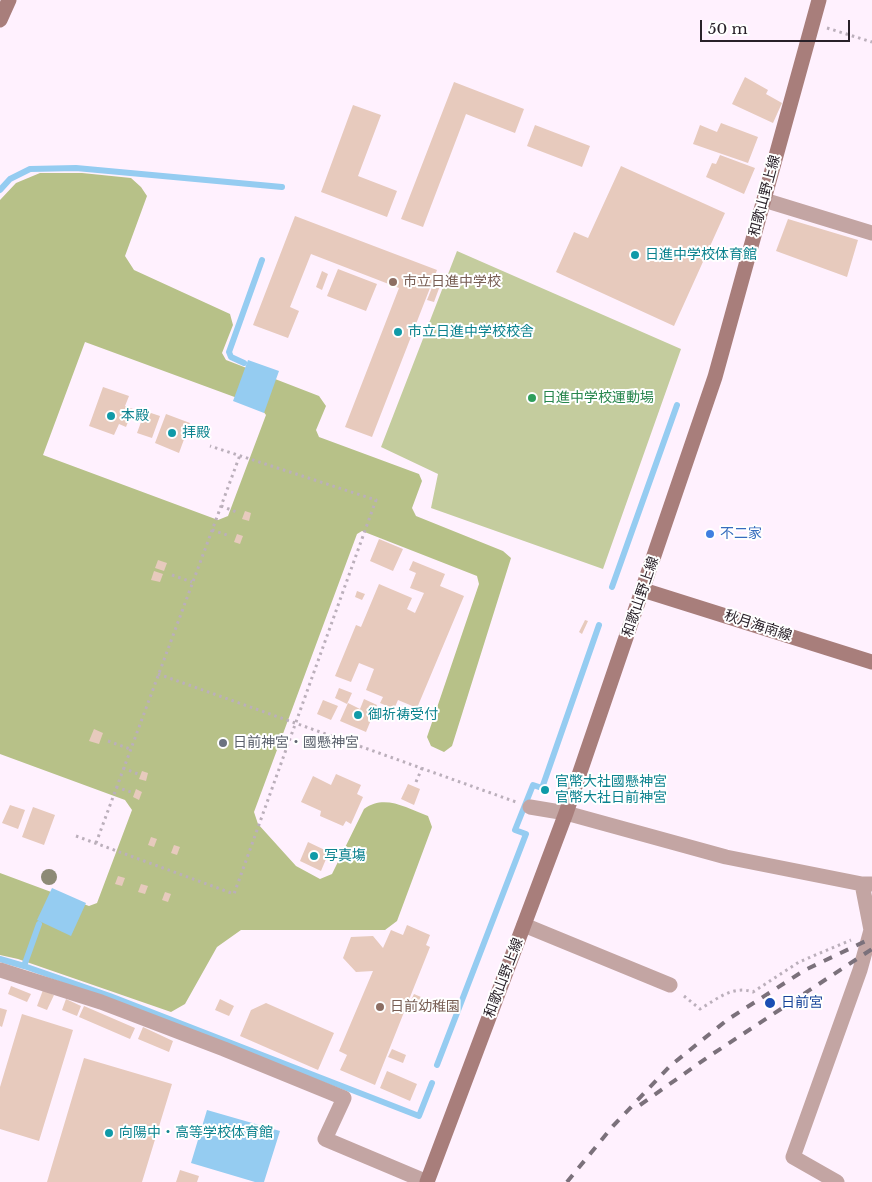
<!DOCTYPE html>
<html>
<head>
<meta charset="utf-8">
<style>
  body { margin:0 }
  #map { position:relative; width:872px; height:1182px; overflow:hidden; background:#fff1fe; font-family:"Libre Baskerville",serif }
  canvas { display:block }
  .scale { position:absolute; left:700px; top:20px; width:150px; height:22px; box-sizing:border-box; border:2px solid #292129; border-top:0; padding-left:6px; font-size:15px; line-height:18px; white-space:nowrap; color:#292129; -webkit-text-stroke:4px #fff; paint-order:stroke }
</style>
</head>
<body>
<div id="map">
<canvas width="872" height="1182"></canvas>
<div class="scale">50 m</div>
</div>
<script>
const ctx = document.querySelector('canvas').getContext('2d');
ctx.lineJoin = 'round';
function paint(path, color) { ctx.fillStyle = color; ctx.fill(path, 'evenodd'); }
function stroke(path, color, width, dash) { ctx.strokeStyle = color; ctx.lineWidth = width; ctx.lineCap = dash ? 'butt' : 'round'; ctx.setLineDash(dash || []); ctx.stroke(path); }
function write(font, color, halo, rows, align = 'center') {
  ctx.font = font + ' "Libre Baskerville","Noto Sans JP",serif'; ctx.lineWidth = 4; ctx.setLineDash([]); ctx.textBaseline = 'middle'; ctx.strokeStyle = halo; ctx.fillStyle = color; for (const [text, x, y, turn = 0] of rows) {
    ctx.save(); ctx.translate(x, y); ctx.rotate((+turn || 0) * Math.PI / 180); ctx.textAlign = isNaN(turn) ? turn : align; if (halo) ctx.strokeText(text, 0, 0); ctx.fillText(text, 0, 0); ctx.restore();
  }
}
const green = new Path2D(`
  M 457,251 L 681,349 L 603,569 L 431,508 L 438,474 L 381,447 Z`);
const forest = new Path2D(`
  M 40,173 L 82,173 L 131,178 L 141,187 L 147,196 L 125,256 L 134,270 L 230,314 L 233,325 L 222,353 L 226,360 L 319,396 L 326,406 L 316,430 L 319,437 L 419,474 L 422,481 L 412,508 L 416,516 L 503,551 L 511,558 L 452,746 L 444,752 L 431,746 L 427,737 L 479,584 L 477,576 L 362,531 L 357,534 L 254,812 L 258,824 L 296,866 L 320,879 L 332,874 L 364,809 C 385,794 406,808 428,816 L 432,827 L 397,921 L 385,930 L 241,930 L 217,947 L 185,1004 L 171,1012 L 18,959 L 0,955 L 0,873 L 89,906 L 97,903 L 132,810 L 125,800 L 0,754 L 0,200 L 16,183 ZM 85,342 L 259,406 L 266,415 L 228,516 L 218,520 L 43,455 Z`);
const water = new Path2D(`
  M 248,360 L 279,371 L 264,413 L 233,401 Z
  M 52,888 L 86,903 L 71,936 L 37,920 Z
  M 207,1110 L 280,1131 L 264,1182 L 255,1182 L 191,1163 Z`);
const stream = new Path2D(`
  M 0,190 L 10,179 L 30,169 L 76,168 L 282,187
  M 244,363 L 231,357 L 229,352 L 262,260
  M 612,587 L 677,405
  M 39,924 L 24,966 L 110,996 L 419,1116 L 432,1083
  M 0,959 L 24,966
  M 437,1065 L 526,834 L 515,830 L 533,785 L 542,788 L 599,625`);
const building = new Path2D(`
  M 745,77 L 768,90 L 766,94 L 782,103 L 773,123 L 732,104 Z
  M 454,82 L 524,109 L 515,133 L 466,114 L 423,227 L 401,219 Z
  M 353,105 L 381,115 L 358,176 L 397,191 L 387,217 L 321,192 Z
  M 721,123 L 758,137 L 748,163 L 693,144 L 700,125 L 717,132 Z
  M 535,125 L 590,146 L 582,167 L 527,146 Z
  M 720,155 L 755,168 L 744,194 L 706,177 L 712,163 L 716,164 Z
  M 621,166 L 725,213 L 674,326 L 556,272 L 574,232 L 588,238 Z
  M 295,216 L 437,270 L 372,437 L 345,427 L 399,288 L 311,254 L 290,307 L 299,311 L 288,338 L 253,325 Z
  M 788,219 L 858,240 L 847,277 L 776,251 Z
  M 338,269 L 377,284 L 366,311 L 327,296 Z
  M 322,271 L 328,274 L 322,290 L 316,287 Z
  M 435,280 L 441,283 L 434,302 L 427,300 Z
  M 103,387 L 129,396 L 125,406 L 133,409 L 126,427 L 119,424 L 114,435 L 89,426 Z
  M 145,411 L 160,416 L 152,438 L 137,433 Z
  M 166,414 L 190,423 L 179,453 L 155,443 Z
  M 245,511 L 251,513 L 249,521 L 242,519 Z
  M 237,534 L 243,536 L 240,544 L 234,542 Z
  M 379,539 L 403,549 L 393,571 L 370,561 Z
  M 158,560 L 167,563 L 164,571 L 155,568 Z
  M 413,561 L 445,574 L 440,586 L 464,596 L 417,708 L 398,700 L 394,709 L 380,703 L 383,697 L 366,690 L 374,669 L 359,663 L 351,682 L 335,676 L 356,625 L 361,627 L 379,584 L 412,598 L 407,609 L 415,613 L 424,593 L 410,588 L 416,573 L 409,570 Z
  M 154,571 L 163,574 L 160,582 L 151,580 Z
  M 357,591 L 365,594 L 362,600 L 355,597 Z
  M 585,620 L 588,621 L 582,634 L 579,632 Z
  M 339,688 L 352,693 L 347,704 L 335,698 Z
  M 364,699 L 377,705 L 366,732 L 340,721 L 348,703 L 360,709 Z
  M 323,700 L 338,706 L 331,720 L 317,714 Z
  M 94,729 L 103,733 L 99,744 L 89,741 Z
  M 142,771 L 148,773 L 146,781 L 139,779 Z
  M 336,774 L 361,785 L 357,794 L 363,797 L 351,824 L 346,821 L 343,826 L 320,816 L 321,811 L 301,802 L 313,776 L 331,785 Z
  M 408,784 L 420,789 L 414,805 L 401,799 Z
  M 136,789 L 142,792 L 139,800 L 133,797 Z
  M 10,805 L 25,810 L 18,829 L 2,823 Z
  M 33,807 L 55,815 L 44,845 L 22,837 Z
  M 151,837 L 157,839 L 154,847 L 148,845 Z
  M 308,842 L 329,852 L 321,871 L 300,861 Z
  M 174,845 L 180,847 L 177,855 L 171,853 Z
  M 118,876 L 125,878 L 122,886 L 115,884 Z
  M 141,884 L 148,886 L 145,894 L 138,892 Z
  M 165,892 L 171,894 L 168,902 L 162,900 Z
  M 407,925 L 430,935 L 426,945 L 430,947 L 375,1085 L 340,1070 L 347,1055 L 339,1051 L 373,971 L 356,972 L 343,958 L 351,937 L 373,936 L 383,948 L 391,930 L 403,935 Z
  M 11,986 L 31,994 L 27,1002 L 8,994 Z
  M 43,990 L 54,995 L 47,1010 L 37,1006 Z
  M 414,994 L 421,997 L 418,1003 L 411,1000 Z
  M 66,999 L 81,1006 L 77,1016 L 62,1010 Z
  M 220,999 L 234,1006 L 229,1016 L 215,1010 Z
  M 266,1003 L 334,1033 L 318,1070 L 240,1036 L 251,1010 Z
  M 84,1006 L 135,1028 L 130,1039 L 79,1017 Z
  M 0,1008 L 7,1010 L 2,1027 L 0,1026 Z
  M 22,1014 L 73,1030 L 39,1141 L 0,1129 L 0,1087 Z
  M 143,1027 L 173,1041 L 169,1052 L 138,1039 Z
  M 392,1049 L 406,1055 L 403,1063 L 388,1057 Z
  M 84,1058 L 172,1084 L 142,1182 L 47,1182 Z
  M 387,1071 L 417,1084 L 410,1101 L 380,1088 Z
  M 180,1170 L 199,1176 L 197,1182 L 176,1182 Z`);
const path = new Path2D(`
  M 827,28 L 872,42
  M 221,506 L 239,513
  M 212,530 L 230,536
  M 172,575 L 192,582
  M 158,674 L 516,802
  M 108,741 L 130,749
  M 123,768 L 138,774
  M 416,782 L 422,768
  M 116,787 L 131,792
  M 76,836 L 234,894 L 376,500 L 210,446
  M 96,843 L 240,455
  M 684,996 L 700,1009 C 717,999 733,985 753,992 L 799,962 L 851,940`);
const street = new Path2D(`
  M 764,200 L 872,233
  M 530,807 L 566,813 L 726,857 L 862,884 L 872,884
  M 524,925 L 670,985
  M 0,970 L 101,1002 L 224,1049 L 344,1098 L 325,1139 L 427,1182
  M 837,1182 L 793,1157 L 860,970 L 871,930 L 862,884`);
const secondary = new Path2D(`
  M 0,20 L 9,0
  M 643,590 L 872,662
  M 427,1182 L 566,813 L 715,377 L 819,0`);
const rail = new Path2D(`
  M 640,1105 L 708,1057 L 872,949
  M 567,1182 L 613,1126 L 670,1066 L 727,1020 L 805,970 L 872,938`);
const trees = [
  [49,877]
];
const markers = [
  [635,255,5,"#0f9aa8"],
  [393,282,5,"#8d6e63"],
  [398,332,5,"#0f9aa8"],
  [532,398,5,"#2e9e5b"],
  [111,416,5,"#0f9aa8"],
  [172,433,5,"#0f9aa8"],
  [710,534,5,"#3f7fe0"],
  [358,715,5,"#0f9aa8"],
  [223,743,5,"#6b7280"],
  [545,790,5,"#0f9aa8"],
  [314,856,5,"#0f9aa8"],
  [770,1003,6,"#1a4fb4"],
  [380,1007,5,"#8d6e63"],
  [109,1133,5,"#0f9aa8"]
];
const streetNames = [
  ["和歌山野上線",765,196,-75],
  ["和歌山野上線",641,597,-71],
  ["秋月海南線",758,626,18],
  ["和歌山野上線",504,978,-69]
];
const cultureNames = [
  ["日進中学校体育館",645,255],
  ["市立日進中学校校舎",408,332],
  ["本殿",121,416],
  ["拝殿",182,433],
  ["御祈祷受付",368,715],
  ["官幣大社國懸神宮",555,782],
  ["官幣大社日前神宮",555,798],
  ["写真塲",324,856],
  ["向陽中・高等学校体育館",119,1133]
];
const educationNames = [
  ["市立日進中学校",403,282],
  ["日前幼稚園",390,1007]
];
const leisureNames = [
  ["日進中学校運動場",542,398]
];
const shopNames = [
  ["不二家",720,534]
];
const worshipNames = [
  ["日前神宮・國懸神宮",233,743]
];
const transitNames = [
  ["日前宮",781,1003]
];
paint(green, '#c4cc9e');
paint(forest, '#b7c188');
paint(water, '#95ccf1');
stroke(stream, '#95ccf1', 6);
paint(building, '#e7cabd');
stroke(path, '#bbafbb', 3, [2.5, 4]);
stroke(street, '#c3a5a3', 15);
stroke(secondary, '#a87e7b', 15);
stroke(rail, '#7b717b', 4, [9, 9]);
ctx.fillStyle = '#8d8a76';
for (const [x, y] of trees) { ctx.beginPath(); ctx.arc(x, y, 8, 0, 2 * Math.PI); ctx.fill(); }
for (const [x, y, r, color] of markers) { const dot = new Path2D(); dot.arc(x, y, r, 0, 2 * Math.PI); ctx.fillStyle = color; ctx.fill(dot); stroke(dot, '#fff', 2); }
write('14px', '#292129', '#fff', streetNames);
write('14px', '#0d838f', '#fff', cultureNames, 'left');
write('14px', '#785e54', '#fff', educationNames, 'left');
write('14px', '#27864d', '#fff', leisureNames, 'left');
write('14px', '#366cbe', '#fff', shopNames, 'left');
write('14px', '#5b616d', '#fff', worshipNames, 'left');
write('14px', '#164399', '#fff', transitNames, 'left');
</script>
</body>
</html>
